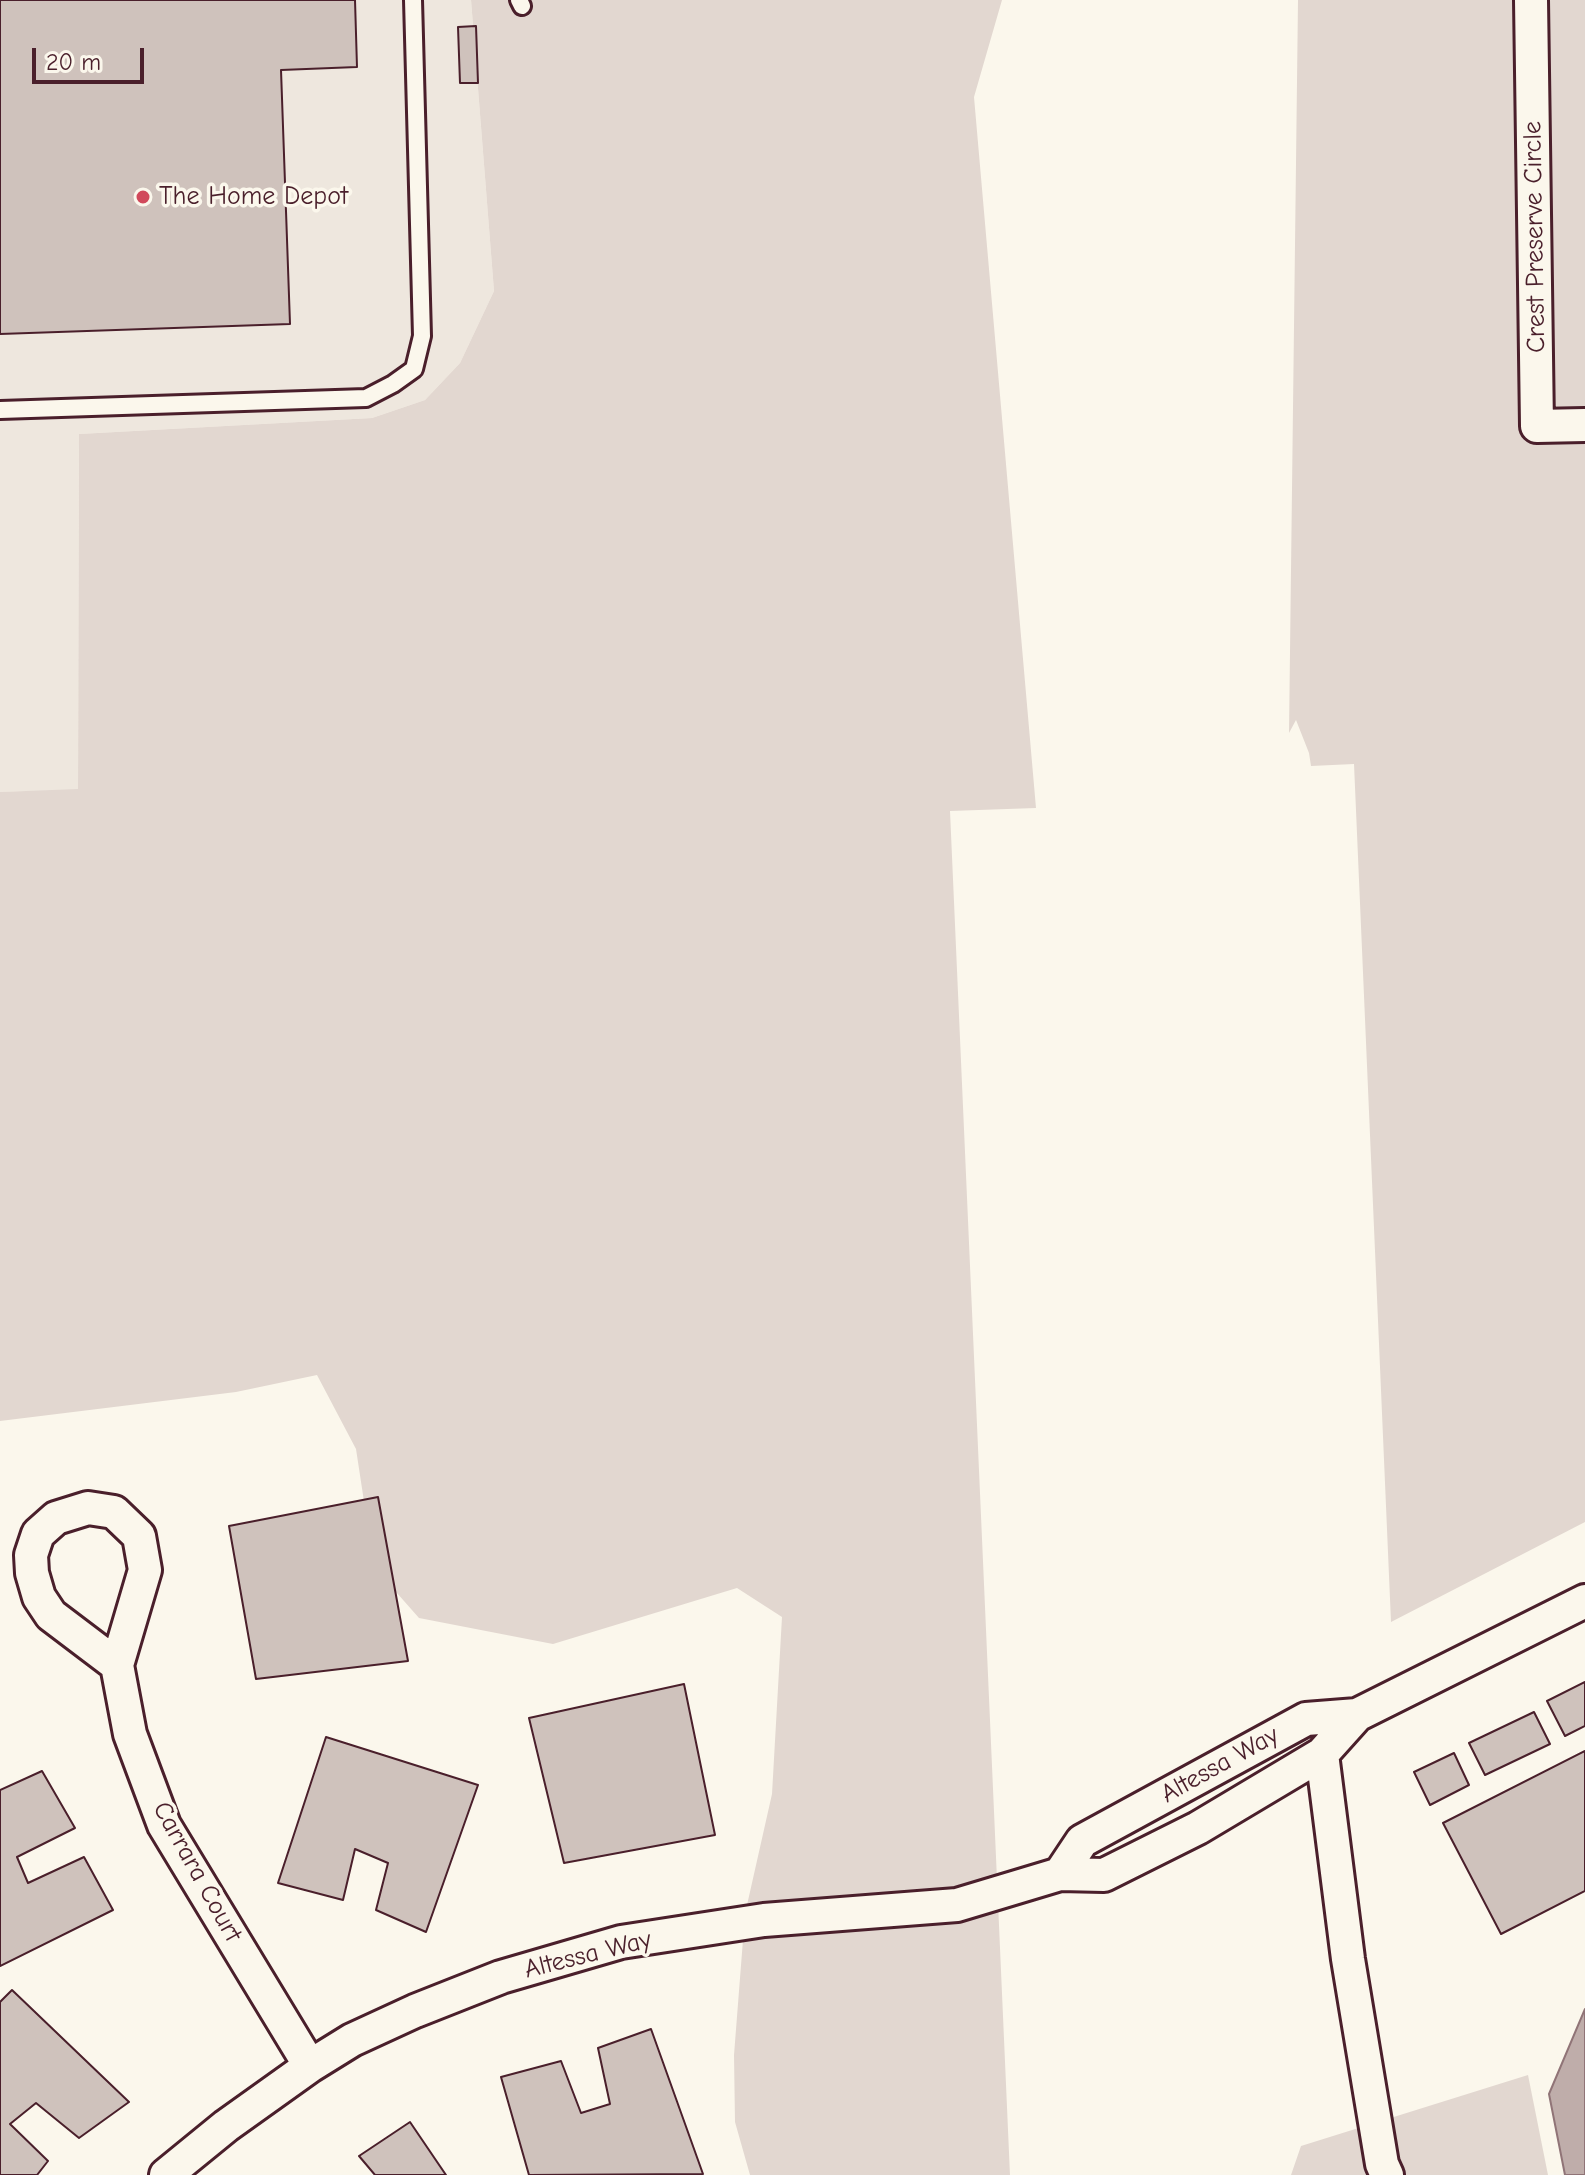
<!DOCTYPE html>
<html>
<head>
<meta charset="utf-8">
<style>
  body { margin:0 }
  #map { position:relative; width:1585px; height:2175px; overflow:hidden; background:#fbf7ec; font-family:"Comic Neue",sans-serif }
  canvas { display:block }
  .scale { position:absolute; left:32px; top:48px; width:112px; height:36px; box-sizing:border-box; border:4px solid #4a1f2b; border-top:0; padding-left:10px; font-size:24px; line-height:28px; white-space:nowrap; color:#4a1f2b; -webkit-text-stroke:6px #fbf7ec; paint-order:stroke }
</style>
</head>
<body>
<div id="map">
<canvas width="1585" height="2175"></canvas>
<div class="scale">20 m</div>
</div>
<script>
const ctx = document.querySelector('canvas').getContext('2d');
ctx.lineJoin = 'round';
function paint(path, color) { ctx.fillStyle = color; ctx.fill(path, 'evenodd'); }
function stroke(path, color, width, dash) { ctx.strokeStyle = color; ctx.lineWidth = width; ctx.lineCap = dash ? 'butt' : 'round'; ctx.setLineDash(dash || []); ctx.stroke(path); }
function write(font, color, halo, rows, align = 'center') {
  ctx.font = font + ' "Comic Neue",sans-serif'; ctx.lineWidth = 7; ctx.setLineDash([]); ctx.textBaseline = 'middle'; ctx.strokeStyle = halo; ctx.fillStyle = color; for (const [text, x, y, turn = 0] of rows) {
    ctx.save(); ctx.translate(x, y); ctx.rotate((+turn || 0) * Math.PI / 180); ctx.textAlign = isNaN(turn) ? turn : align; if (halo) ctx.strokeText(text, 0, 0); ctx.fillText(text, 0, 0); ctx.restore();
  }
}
const built = new Path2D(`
  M 0,0 L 471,0 L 494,291 L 460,363 L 425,400 L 372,418 L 79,434 L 78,790 L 0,792 Z`);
const green = new Path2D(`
  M 471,0 L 1002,0 L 974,97 L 1036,808 L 950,811 L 1010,2175 L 750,2175 L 735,2122 L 734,2055 L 745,1914 L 772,1794 L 782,1617 L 737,1588 L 553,1644 L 419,1618 L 374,1567 L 356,1449 L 317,1375 L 236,1392 L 0,1421 L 0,792 L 78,789 L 79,434 L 372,418 L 425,400 L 460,363 L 494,291 Z
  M 1298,0 L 1585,0 L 1585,1522 L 1391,1622 L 1354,764 L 1311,766 L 1309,753 L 1296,720 L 1289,733 Z
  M 1528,2075 L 1548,2175 L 1291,2175 L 1301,2146 Z`);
const water = new Path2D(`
  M 1585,2009 L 1585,2175 L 1565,2175 L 1549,2094 Z`);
const building = new Path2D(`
  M 0,0 L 355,0 L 357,67 L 281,70 L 290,324 L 0,334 Z
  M 476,26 L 478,83 L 460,83 L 458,27 Z
  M 378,1497 L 408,1661 L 256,1679 L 229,1526 Z
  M 1585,1682 L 1585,1726 L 1565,1736 L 1547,1701 Z
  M 684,1684 L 715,1835 L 564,1863 L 529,1718 Z
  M 1534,1712 L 1550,1744 L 1485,1775 L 1469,1743 Z
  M 326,1737 L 478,1785 L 426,1932 L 376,1910 L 388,1863 L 355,1849 L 343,1900 L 278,1883 Z
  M 1585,1751 L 1585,1891 L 1501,1934 L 1443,1823 Z
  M 1454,1753 L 1469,1785 L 1430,1805 L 1414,1772 Z
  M 42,1771 L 75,1828 L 17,1857 L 28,1883 L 84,1857 L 113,1910 L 0,1966 L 0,1790 Z
  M 12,1990 L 129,2102 L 79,2138 L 36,2103 L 10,2124 L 48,2161 L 37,2175 L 0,2175 L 0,2002 Z
  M 651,2029 L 703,2174 L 529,2175 L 501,2077 L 561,2061 L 581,2113 L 610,2104 L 598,2048 Z
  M 410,2122 L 446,2175 L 375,2175 L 359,2156 Z`);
const service = new Path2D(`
  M 519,0 L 522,6
  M 0,410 L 366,398 L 393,384 L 414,369 L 422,336 L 413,0`);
const minor = new Path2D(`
  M 1531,0 L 1537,426 L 1585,425
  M 117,1665 L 51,1615 L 39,1597 L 32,1573 L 31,1555 L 38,1534 L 56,1518 L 88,1508 L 114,1512 L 139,1536 L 145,1570 L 117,1665 L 130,1734 L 164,1825 L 310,2066
  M 1322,1754 L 1348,1959 L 1382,2164 L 1387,2175
  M 1060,1874 L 1082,1841 L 1306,1719 L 1357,1715
  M 166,2175 L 226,2126 L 310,2066 L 352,2040 L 415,2011 L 501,1977 L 621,1942 L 764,1920 L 957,1905 L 1060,1874 L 1104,1875 L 1198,1828 L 1322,1754 L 1357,1715 L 1585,1601`);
const markers = [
  [143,197,8,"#d1495b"]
];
const poiNames = [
  ["The Home Depot",159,197]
];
const streetNames = [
  ["Crest Preserve Circle",1535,237,-91],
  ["Altessa Way",1220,1765,-29],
  ["Carrara Court",197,1872,61],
  ["Altessa Way",588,1955,-14]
];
paint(built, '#eee7de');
paint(green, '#e2d7d0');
paint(water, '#bfadaa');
stroke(water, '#907477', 2);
paint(building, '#cfc2bc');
stroke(building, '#4a1f2b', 2);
stroke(service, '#4a1f2b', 22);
stroke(minor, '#4a1f2b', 38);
stroke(service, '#fbf7ec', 16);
stroke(minor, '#fbf7ec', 32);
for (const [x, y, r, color] of markers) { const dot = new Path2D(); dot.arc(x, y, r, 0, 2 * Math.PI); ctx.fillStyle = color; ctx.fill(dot); stroke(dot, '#fbf7ec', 3); }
write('26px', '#4a1f2b', '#fbf7ec', poiNames, 'left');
write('26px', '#4a1f2b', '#fbf7ec', streetNames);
</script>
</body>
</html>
